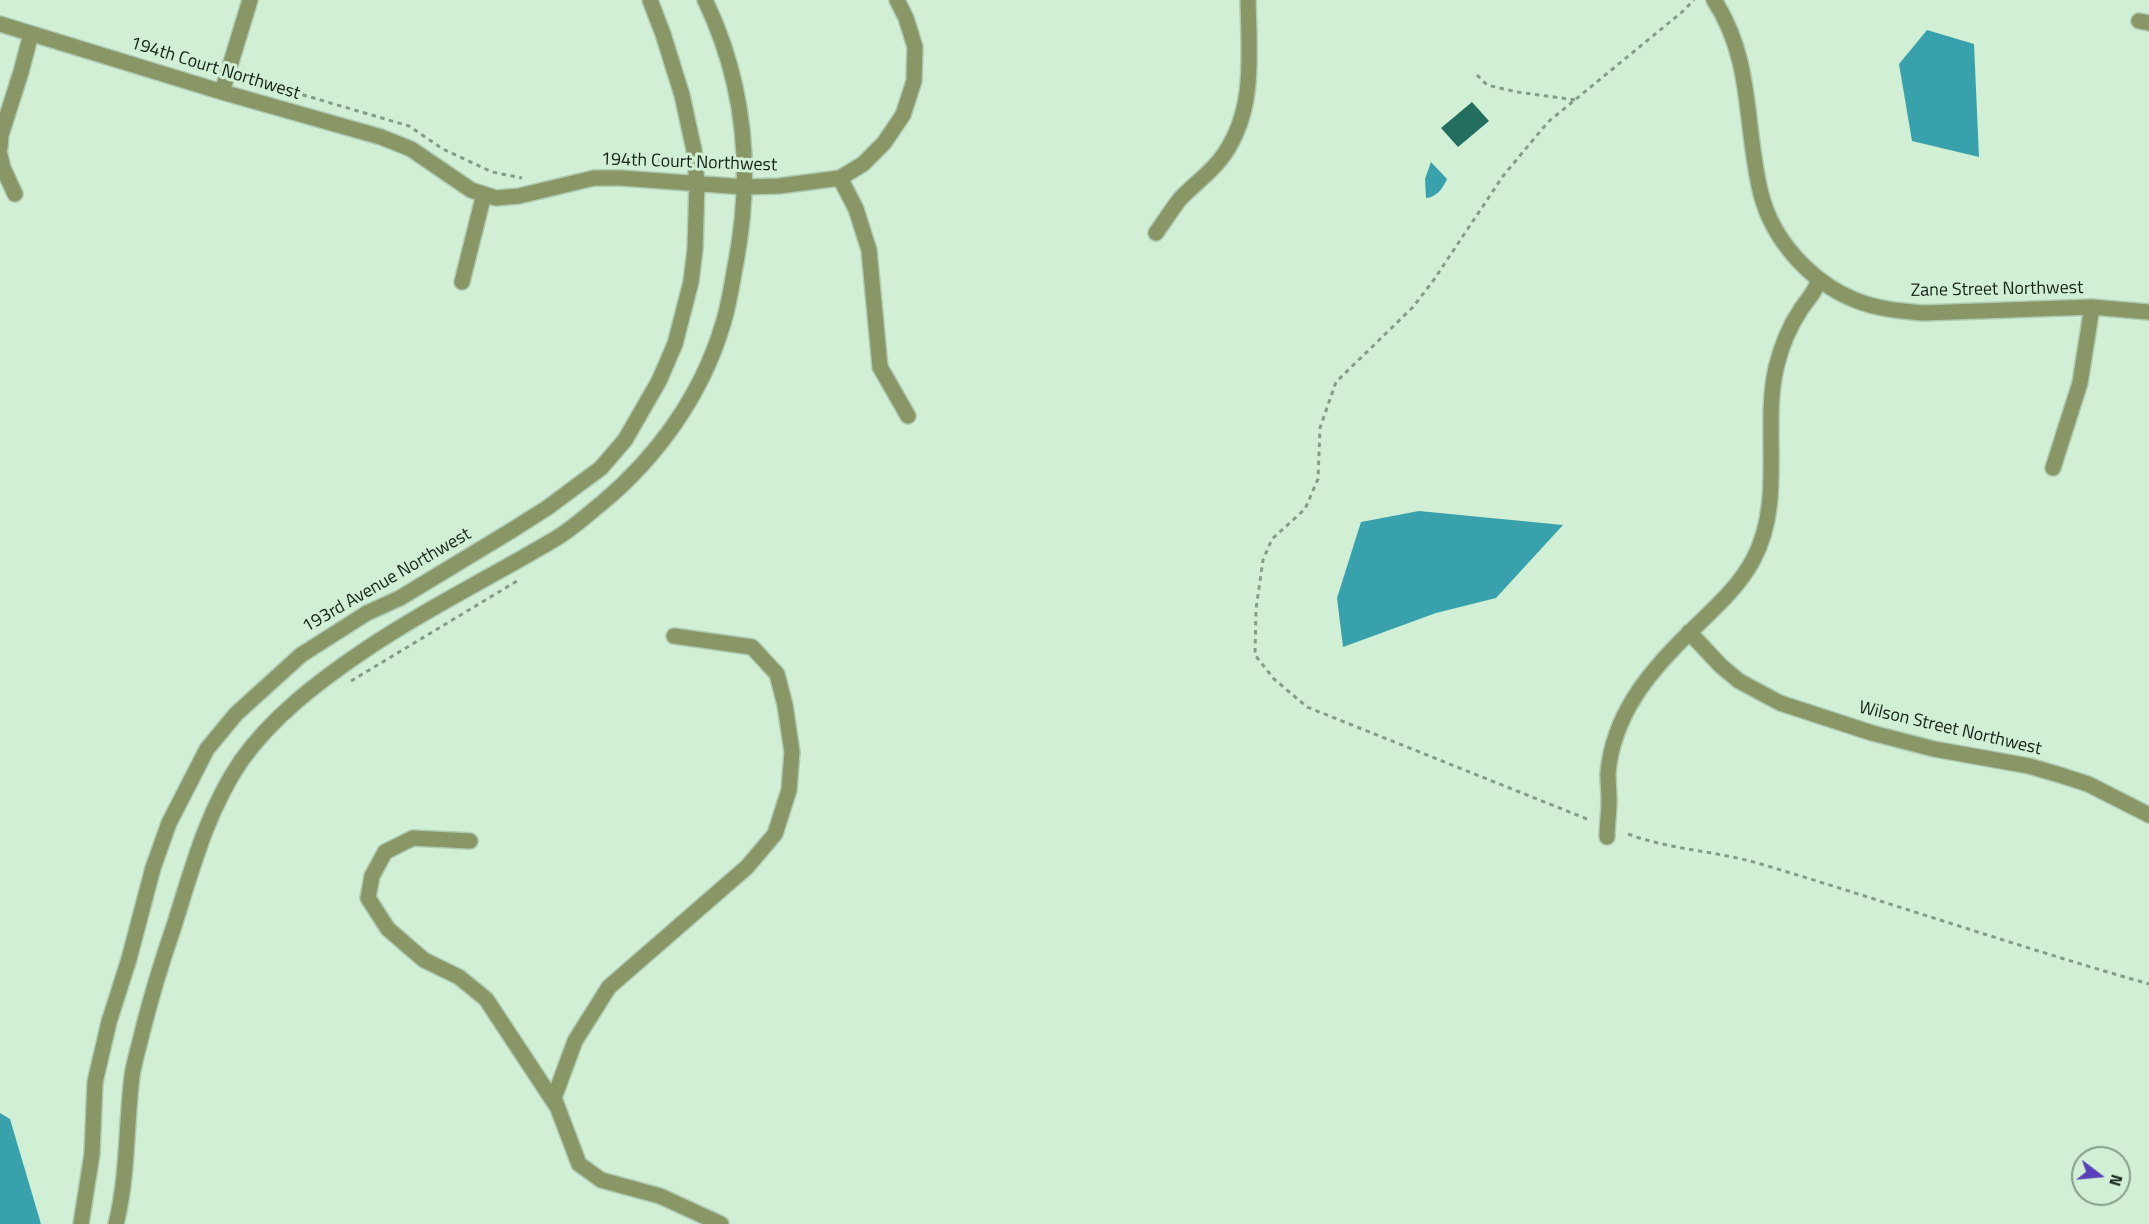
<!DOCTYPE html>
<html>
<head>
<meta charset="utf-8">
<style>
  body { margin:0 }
  #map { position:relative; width:2149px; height:1224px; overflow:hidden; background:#d0efd5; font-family:"Titillium Web",sans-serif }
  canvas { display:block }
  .north { position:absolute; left:2071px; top:1146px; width:60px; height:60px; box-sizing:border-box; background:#d0efd5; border:2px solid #869d89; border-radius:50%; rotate:106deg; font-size:16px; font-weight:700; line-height:24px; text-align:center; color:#162118 }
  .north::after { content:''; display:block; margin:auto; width:21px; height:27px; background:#5b41b9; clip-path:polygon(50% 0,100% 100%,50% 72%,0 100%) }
</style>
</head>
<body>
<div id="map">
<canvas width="2149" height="1224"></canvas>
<div class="north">N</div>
</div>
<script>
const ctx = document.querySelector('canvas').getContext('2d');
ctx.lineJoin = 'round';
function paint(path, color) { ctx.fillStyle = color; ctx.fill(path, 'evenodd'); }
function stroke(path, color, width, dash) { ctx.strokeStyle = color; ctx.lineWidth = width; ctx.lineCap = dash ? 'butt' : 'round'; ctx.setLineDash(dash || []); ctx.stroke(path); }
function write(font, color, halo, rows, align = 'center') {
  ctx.font = font + ' "Titillium Web",sans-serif'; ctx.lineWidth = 6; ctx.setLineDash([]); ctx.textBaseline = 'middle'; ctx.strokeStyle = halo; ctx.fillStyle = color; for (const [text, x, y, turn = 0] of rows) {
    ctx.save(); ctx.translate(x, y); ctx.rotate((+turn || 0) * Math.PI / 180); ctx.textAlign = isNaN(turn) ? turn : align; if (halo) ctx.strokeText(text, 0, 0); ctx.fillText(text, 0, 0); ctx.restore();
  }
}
const water = new Path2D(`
  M 1927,30 L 1974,44 L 1979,157 L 1912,141 L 1899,64 Z
  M 1431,162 L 1447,179 C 1443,188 1436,198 1426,198 L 1425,179 Z
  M 1419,511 L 1563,525 L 1496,598 L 1436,613 L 1343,647 L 1337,598 L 1361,522 Z
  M 0,1113 L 10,1119 L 41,1224 L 0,1224 Z`);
const building = new Path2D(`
  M 1472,102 L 1489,121 L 1458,147 L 1441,128 Z`);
const path = new Path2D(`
  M 1477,75 L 1487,85 L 1517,92 L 1576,100
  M 242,77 L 409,126 L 443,149 L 492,172 L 522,178
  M 622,160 L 669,161 L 678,158
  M 351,681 L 517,581
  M 1587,819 L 1307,707 L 1274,679 L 1255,655 L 1256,609 L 1263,560 L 1272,539 L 1305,509 L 1318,479 L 1320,428 L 1336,382 L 1413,307 L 1433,281 L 1503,176 L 1548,122 L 1682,12 L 1694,0
  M 1628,834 C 1671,850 1717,851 1761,864 C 1891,903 2019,947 2149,984`);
const minor = new Path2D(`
  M 1714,0 C 1754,61 1744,127 1761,194 C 1773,241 1811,282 1855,300 C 1877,309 1900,311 1923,313 L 2092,307 L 2149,312
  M 2139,21 L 2149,23
  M 0,24 L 222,92 L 381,137 L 411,149 L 471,190 L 496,198 L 519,196 L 594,178 L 621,178 L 744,187 L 779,186 L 840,178 L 863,164 L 884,143 L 903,115 L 914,81 L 915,47 L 906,18 L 897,0
  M 222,92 L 250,0
  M 0,148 L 1,135 L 21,72 L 31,34
  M 0,155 L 3,168 L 15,194
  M 840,178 L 856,209 L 869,250 L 880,367 L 908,416
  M 1156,233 C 1164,222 1172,209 1180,199 C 1194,184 1211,173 1223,156 C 1256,110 1249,54 1248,0
  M 462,282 L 484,194
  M 2053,468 L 2080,383 L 2092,307
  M 1689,632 L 1721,666 L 1739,681 L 1780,703 L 1872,733 L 1934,749 L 2029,766 L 2060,775 L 2088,784 L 2149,815
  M 674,636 L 752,647 L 777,674 L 785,705 L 792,752 L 789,790 L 775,834 L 747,867 L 609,987 L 575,1041 L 554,1098 L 579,1164 L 601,1180 L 660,1196 L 721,1224
  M 1607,837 C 1607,825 1609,813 1609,801 C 1609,792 1608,782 1608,773 C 1613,716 1648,673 1687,635 C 1711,611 1737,590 1753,560 C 1785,501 1762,431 1776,368 C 1781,347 1789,327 1801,309 C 1808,299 1816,291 1819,279
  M 470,841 L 413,838 L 385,852 L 372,876 L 368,898 L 388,929 L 424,960 L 459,977 L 486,999 L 556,1105
  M 81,1224 L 92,1154 L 95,1082 L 109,1022 L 129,959 L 153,868 L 169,823 L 207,749 L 236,714 L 301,655 L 367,613 L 400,598 L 509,532 L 547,508 L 601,468 L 625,440 L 659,381 L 675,344 L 691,282 L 695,249 L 697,184 L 694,150 L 682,95 L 663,34 L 650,0
  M 116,1224 C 128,1176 126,1125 132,1076 C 134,1062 139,1047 142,1033 C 151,997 162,961 174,926 C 192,869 207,811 241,761 C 272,717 318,682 362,652 C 424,610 491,577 555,539 C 572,529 587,515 602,503 C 657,457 701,396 722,327 C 729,306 732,283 736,262 C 753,171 745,83 705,0`);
const streetNames = [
  ["194th Court Northwest",215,69,17],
  ["194th Court Northwest",689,163,2],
  ["Zane Street Northwest",1997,290,-1],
  ["193rd Avenue Northwest",387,581,-30],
  ["Wilson Street Northwest",1950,729,13]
];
paint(water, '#39a1ab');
paint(building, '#246e5f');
stroke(minor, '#afcab3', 18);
stroke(path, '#859c89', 3, [4.5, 4.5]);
stroke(minor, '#899767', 15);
write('18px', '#162118', '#d0efd5', streetNames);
</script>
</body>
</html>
